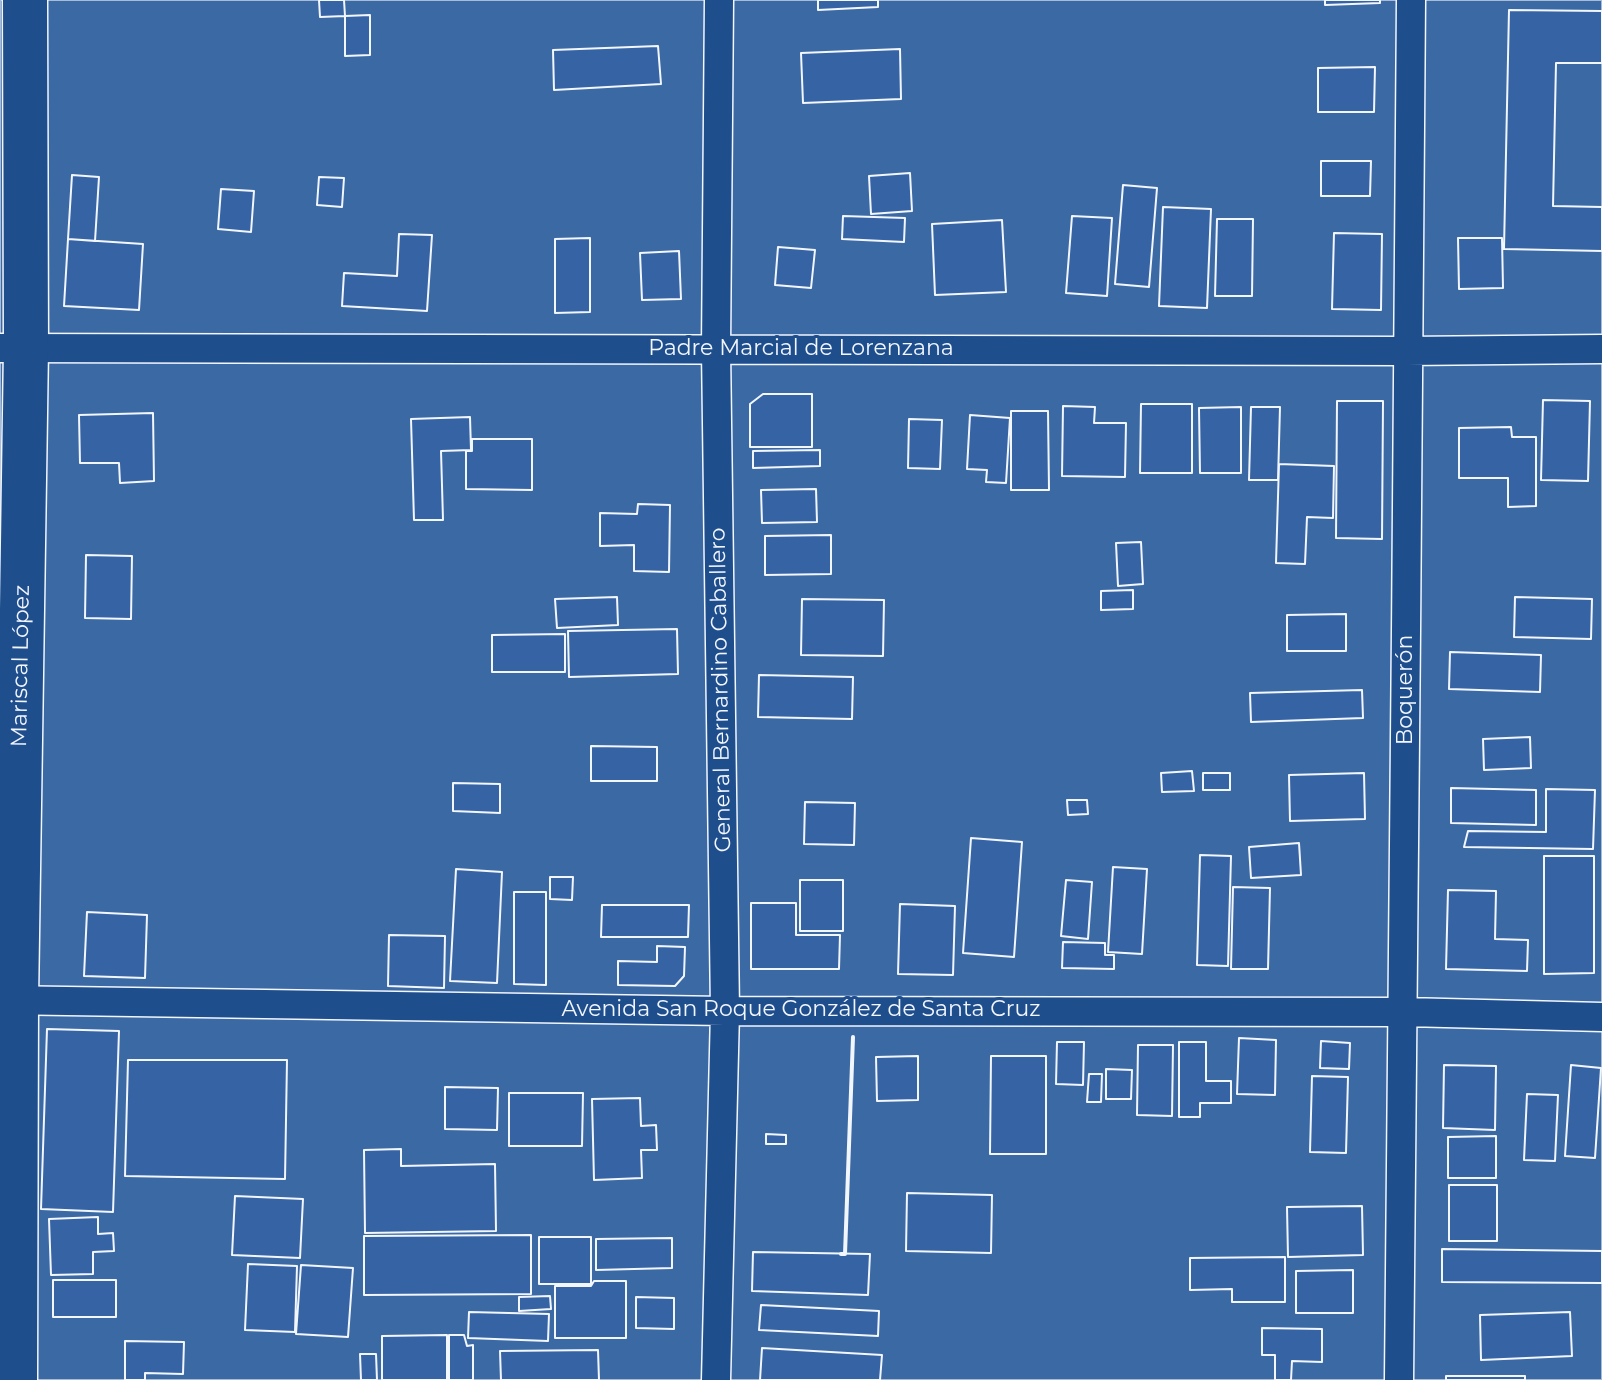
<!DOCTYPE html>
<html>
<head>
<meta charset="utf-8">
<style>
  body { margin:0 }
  canvas { display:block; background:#1f4e8c }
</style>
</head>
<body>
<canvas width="1602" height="1380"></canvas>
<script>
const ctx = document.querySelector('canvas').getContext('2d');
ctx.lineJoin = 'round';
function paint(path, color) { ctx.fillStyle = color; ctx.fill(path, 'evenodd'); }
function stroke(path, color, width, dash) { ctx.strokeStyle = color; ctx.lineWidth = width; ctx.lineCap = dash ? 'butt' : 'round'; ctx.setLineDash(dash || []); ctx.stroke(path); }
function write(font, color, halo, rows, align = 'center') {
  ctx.font = font + ' Montserrat,sans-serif'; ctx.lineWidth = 6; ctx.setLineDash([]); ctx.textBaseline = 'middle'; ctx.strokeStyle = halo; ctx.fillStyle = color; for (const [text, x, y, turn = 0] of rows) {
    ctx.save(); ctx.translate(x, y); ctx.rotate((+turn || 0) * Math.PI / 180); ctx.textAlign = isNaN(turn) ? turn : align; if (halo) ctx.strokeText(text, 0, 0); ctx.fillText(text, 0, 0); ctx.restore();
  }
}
const water = new Path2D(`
  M 0,0 L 1602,0 L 1602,1380 L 0,1380 Z`);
const building = new Path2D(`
  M 319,0 L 344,0 L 345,16 L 320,17 Z
  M 818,0 L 878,0 L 878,7 L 818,10 Z
  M 1325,0 L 1380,0 L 1380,3 L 1325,5 Z
  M 1509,10 L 1602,11 L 1602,63 L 1556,63 L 1553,206 L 1602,207 L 1602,251 L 1504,249 Z
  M 370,15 L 370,55 L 345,56 L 345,16 Z
  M 658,46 L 661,84 L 554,90 L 553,50 Z
  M 900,49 L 901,99 L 803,103 L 801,53 Z
  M 1375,67 L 1374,112 L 1318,112 L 1318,68 Z
  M 1321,161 L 1371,161 L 1370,196 L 1321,196 Z
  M 910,173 L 912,211 L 871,214 L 869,176 Z
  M 72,175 L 99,177 L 95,241 L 68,239 Z
  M 319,177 L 344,178 L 342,207 L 317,205 Z
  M 1123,185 L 1157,188 L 1149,287 L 1115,284 Z
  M 221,189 L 254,191 L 251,232 L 218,229 Z
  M 1163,207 L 1211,209 L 1207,308 L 1159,306 Z
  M 843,216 L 905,218 L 904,242 L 842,239 Z
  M 1072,216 L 1112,218 L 1107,296 L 1066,293 Z
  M 1217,219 L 1253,219 L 1252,296 L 1215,296 Z
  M 1002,220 L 1006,292 L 935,295 L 932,224 Z
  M 1334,233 L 1382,234 L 1381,310 L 1332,309 Z
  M 399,234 L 432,235 L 427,311 L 342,306 L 344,273 L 397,276 Z
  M 590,238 L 590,312 L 555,313 L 555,239 Z
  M 1458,238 L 1502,238 L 1503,288 L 1459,289 Z
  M 68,239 L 143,244 L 139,310 L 64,306 Z
  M 778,247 L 815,250 L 811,288 L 775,285 Z
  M 679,251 L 681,299 L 642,300 L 640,253 Z
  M 763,394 L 812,394 L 812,447 L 750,447 L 750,404 Z
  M 1543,400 L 1590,401 L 1588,481 L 1541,480 Z
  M 1337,401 L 1383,401 L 1382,539 L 1336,538 Z
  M 1141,404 L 1192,404 L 1192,473 L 1140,473 Z
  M 1063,406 L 1095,407 L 1094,423 L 1126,423 L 1125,477 L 1062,476 Z
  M 1241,407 L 1241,473 L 1200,473 L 1199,408 Z
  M 1251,407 L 1280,407 L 1278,480 L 1249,480 Z
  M 1011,411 L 1048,411 L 1049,490 L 1011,490 Z
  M 153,413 L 154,481 L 120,483 L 119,463 L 80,463 L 79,415 Z
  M 970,415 L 1010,418 L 1006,483 L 986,482 L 987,470 L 967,469 Z
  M 470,417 L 471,450 L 441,451 L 443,520 L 414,520 L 411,419 Z
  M 909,419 L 942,420 L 940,469 L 908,468 Z
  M 1511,427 L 1512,437 L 1536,437 L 1536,506 L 1508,507 L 1508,478 L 1459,478 L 1459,428 Z
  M 472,439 L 532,439 L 532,490 L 466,489 L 466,451 L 472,451 Z
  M 820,450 L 820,466 L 753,468 L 753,451 Z
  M 1279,464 L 1334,466 L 1333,518 L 1307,517 L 1305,564 L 1276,563 Z
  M 816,489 L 817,522 L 762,523 L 761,490 Z
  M 638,504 L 670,505 L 669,572 L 634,571 L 634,545 L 600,546 L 600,513 L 637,514 Z
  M 831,535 L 831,574 L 765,575 L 765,536 Z
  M 1141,542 L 1143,584 L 1118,586 L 1116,543 Z
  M 86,555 L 132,556 L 131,619 L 85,618 Z
  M 1133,590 L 1133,609 L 1101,610 L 1101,591 Z
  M 617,597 L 618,625 L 557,628 L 555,599 Z
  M 1515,597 L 1592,599 L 1591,639 L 1514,637 Z
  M 802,599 L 884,600 L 883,656 L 801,655 Z
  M 1346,614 L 1346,651 L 1287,651 L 1287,615 Z
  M 677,629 L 678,674 L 569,677 L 568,631 Z
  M 565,634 L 565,672 L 492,672 L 492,635 Z
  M 1450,652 L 1541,655 L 1540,692 L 1449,689 Z
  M 759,675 L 853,677 L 852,719 L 758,717 Z
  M 1362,690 L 1363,718 L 1251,722 L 1250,693 Z
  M 1530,737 L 1531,768 L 1484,770 L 1483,739 Z
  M 591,746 L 657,747 L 657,781 L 591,781 Z
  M 1192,771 L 1194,791 L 1162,792 L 1161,773 Z
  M 1203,773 L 1230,773 L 1230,790 L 1203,790 Z
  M 1364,773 L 1365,819 L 1290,821 L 1289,775 Z
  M 453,783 L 500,784 L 500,813 L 453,811 Z
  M 1451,788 L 1536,790 L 1536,825 L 1451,823 Z
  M 1546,789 L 1595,790 L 1593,849 L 1464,847 L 1468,831 L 1546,832 Z
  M 1067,800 L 1087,800 L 1088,814 L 1068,815 Z
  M 805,802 L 855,803 L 854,845 L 804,844 Z
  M 971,838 L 1022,842 L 1014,957 L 963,953 Z
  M 1299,843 L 1301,875 L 1251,878 L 1249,847 Z
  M 1200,855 L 1231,856 L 1228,966 L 1197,965 Z
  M 1544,856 L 1594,856 L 1594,973 L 1544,974 Z
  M 1113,867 L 1147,869 L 1142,954 L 1108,952 Z
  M 456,869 L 502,872 L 497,983 L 450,981 Z
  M 550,877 L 573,877 L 572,900 L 550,899 Z
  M 800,880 L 843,880 L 843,931 L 800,931 Z
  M 1066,880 L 1092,882 L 1088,939 L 1061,936 Z
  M 1233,887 L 1270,888 L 1268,969 L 1231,969 Z
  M 1448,890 L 1496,891 L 1495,939 L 1528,940 L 1527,971 L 1446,969 Z
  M 514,892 L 546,892 L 546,985 L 514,984 Z
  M 751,903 L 796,903 L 796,935 L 840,935 L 839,969 L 751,969 Z
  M 900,904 L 955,906 L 953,975 L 898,974 Z
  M 602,905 L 689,905 L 688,937 L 601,937 Z
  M 87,912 L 147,915 L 145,978 L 84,976 Z
  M 389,935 L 445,936 L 444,988 L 388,986 Z
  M 1063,942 L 1105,943 L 1105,955 L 1114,955 L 1114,969 L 1062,968 Z
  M 657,946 L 685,947 L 684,976 L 675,986 L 618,985 L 618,961 L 657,962 Z
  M 47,1029 L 119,1031 L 113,1212 L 41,1209 Z
  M 1239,1038 L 1276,1040 L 1275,1095 L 1237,1094 Z
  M 1321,1041 L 1350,1043 L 1349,1069 L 1320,1068 Z
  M 1057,1042 L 1084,1042 L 1083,1085 L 1056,1084 Z
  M 1179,1042 L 1206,1042 L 1206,1081 L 1231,1081 L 1231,1103 L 1200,1103 L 1200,1117 L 1179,1117 Z
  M 1138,1045 L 1173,1045 L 1172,1116 L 1137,1115 Z
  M 918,1056 L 918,1100 L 877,1101 L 876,1057 Z
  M 991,1056 L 1046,1056 L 1046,1154 L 990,1154 Z
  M 128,1060 L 287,1060 L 285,1179 L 125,1176 Z
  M 1444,1065 L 1496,1066 L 1495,1130 L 1443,1128 Z
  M 1571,1065 L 1601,1068 L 1595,1158 L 1565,1156 Z
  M 1106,1069 L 1132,1070 L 1131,1099 L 1106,1099 Z
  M 1089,1074 L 1102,1074 L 1101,1102 L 1087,1102 Z
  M 1312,1076 L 1348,1077 L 1346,1153 L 1310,1152 Z
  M 445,1087 L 498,1088 L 497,1130 L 445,1129 Z
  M 509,1093 L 583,1093 L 582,1146 L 509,1146 Z
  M 1527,1094 L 1558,1095 L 1555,1161 L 1524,1160 Z
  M 640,1098 L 641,1126 L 656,1125 L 657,1150 L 641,1150 L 642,1178 L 594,1180 L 592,1099 Z
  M 766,1134 L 786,1135 L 786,1144 L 766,1144 Z
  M 1496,1136 L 1496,1178 L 1448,1178 L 1448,1137 Z
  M 401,1149 L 401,1166 L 495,1164 L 496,1231 L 365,1233 L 364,1150 Z
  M 1449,1185 L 1497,1185 L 1497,1241 L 1449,1241 Z
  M 907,1193 L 992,1195 L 991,1253 L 906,1251 Z
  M 235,1196 L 303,1199 L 300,1258 L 232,1255 Z
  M 1362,1206 L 1363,1255 L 1288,1257 L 1287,1207 Z
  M 98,1217 L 98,1234 L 113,1233 L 114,1251 L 93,1252 L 93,1274 L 51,1275 L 49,1219 Z
  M 531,1235 L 531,1294 L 364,1295 L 364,1236 Z
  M 539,1237 L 591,1237 L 591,1284 L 539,1284 Z
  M 672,1238 L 672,1268 L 596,1270 L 596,1239 Z
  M 1442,1249 L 1602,1251 L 1602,1283 L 1442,1282 Z
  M 753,1252 L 870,1254 L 868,1295 L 752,1291 Z
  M 1285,1257 L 1285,1302 L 1232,1302 L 1232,1289 L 1190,1290 L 1190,1258 Z
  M 248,1264 L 297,1266 L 295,1332 L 245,1330 Z
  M 301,1265 L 353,1268 L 348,1337 L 296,1334 Z
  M 1353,1270 L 1353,1313 L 1296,1313 L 1296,1271 Z
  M 53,1280 L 116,1280 L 116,1317 L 53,1317 Z
  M 594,1281 L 626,1281 L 626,1338 L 555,1338 L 555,1286 L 591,1286 Z
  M 550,1296 L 551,1309 L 519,1311 L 519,1297 Z
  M 636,1297 L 674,1298 L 674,1329 L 636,1328 Z
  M 761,1305 L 879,1311 L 878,1336 L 759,1330 Z
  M 469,1312 L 549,1314 L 548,1341 L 468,1338 Z
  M 1570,1312 L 1572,1356 L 1481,1360 L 1480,1315 Z
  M 1262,1328 L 1322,1329 L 1322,1362 L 1292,1361 L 1291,1380 L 1275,1380 L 1275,1355 L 1262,1355 Z
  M 447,1335 L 447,1380 L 382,1380 L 382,1336 Z
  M 449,1335 L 464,1335 L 467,1346 L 473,1345 L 473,1380 L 449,1380 Z
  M 125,1341 L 184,1342 L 183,1374 L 145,1373 L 145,1380 L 125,1380 Z
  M 762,1348 L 882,1355 L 880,1380 L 760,1380 Z
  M 598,1350 L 599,1380 L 501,1380 L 500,1351 Z
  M 360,1354 L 376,1354 L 377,1380 L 361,1380 Z
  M 1446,1376 L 1525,1376 L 1525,1380 L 1446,1380 Z`);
const street = new Path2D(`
  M 0,348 L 1407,351 L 1602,349
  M 1,1000 L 725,1011 L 1406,1012 L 1602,1017
  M 716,1380 L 725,1011 L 716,349 L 719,0
  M 1399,1380 C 1407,920 1405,460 1411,0`);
const primary = new Path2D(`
  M 15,1380 L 16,1000 L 26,348 L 25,0`);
const wall = new Path2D(`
  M 841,1254 L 845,1254 L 853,1037`);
const streetNames = [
  ["Padre Marcial de Lorenzana",801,349],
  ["Mariscal López",21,666,-89],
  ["General Bernardino Caballero",721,690,-91],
  ["Boquerón",1406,690,-90],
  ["Avenida San Roque González de Santa Cruz",801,1010]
];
paint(water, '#3b69a3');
stroke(water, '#a8bbd7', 2);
paint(building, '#3563a3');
stroke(building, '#f2f6ff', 2);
stroke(street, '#f2f6ff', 31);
stroke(primary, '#f2f6ff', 47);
stroke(street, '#1f4e8c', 28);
stroke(primary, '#1f4e8c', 44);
stroke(wall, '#f2f6ff', 4);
write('22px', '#f2f6ff', '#1f4e8c', streetNames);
</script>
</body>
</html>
